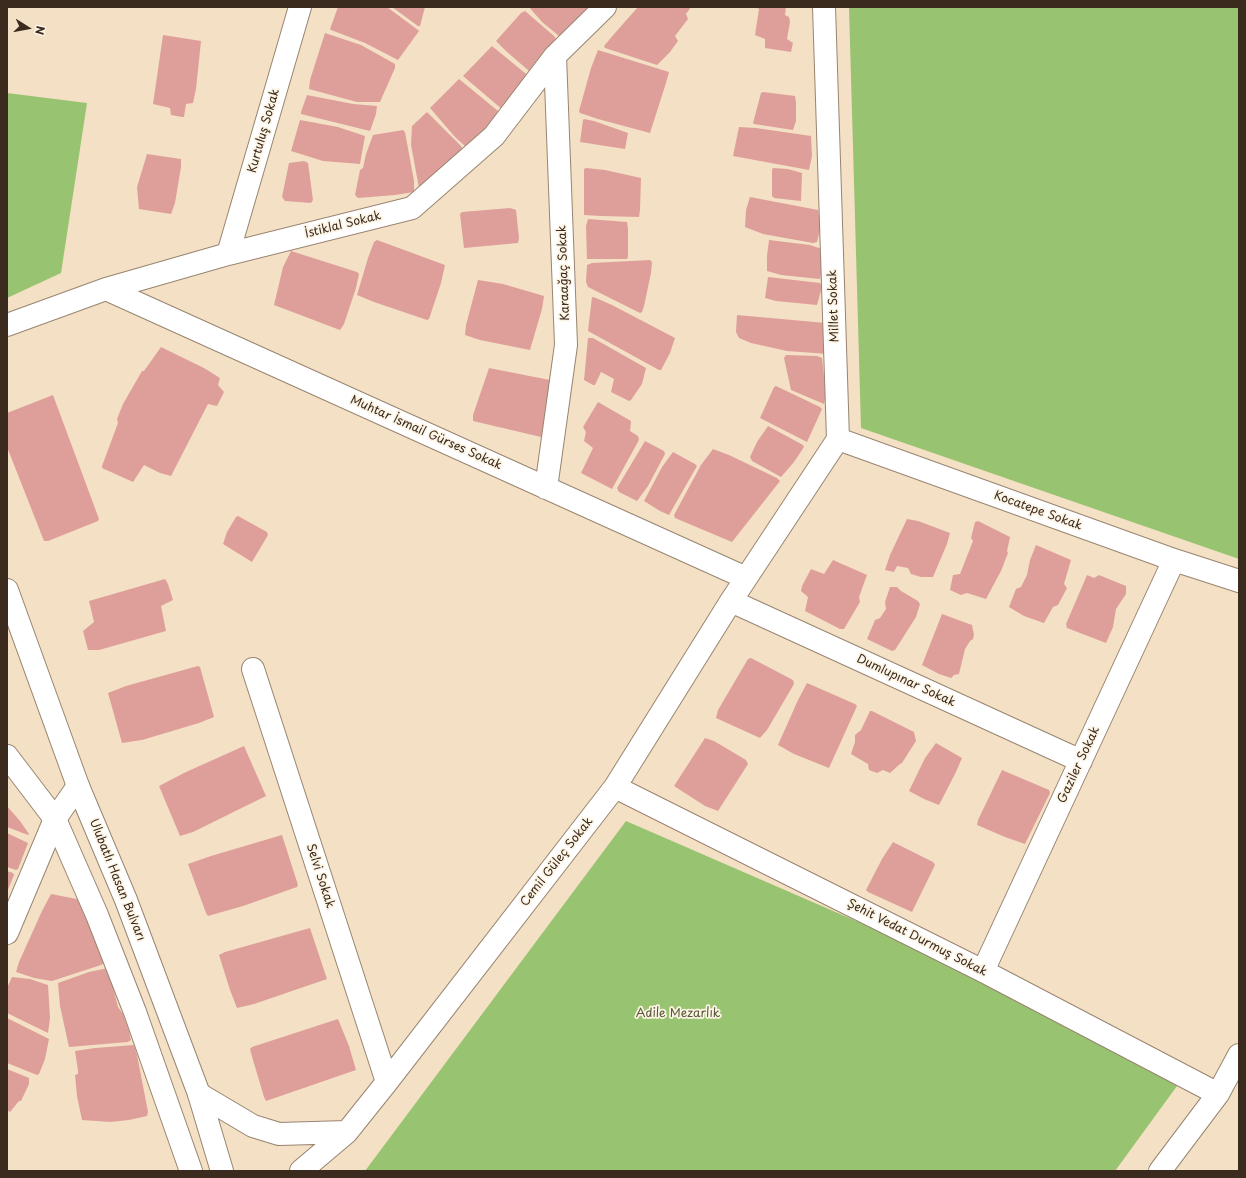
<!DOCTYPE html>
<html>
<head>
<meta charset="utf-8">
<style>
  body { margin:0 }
  #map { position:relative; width:1246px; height:1178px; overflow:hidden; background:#f4e0c4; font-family:"Playpen Sans",sans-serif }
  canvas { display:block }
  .frame { position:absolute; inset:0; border:8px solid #3b2a1e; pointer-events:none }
  .north { position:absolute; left:8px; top:8px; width:40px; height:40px; -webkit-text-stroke:3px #fcf5e5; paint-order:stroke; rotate:101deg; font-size:11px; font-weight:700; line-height:16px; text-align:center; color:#3b2a1e }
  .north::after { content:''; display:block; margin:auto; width:14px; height:18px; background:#3b2a1e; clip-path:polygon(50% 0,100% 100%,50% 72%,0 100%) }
</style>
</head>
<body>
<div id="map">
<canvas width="1246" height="1178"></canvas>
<div class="frame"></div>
<div class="north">N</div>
</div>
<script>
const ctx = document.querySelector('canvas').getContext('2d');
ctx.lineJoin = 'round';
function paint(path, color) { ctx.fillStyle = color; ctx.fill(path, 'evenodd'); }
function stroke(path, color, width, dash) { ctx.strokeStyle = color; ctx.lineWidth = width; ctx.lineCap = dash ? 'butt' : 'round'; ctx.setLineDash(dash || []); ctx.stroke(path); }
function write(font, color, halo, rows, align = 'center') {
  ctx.font = font + ' "Playpen Sans",sans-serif'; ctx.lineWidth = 3.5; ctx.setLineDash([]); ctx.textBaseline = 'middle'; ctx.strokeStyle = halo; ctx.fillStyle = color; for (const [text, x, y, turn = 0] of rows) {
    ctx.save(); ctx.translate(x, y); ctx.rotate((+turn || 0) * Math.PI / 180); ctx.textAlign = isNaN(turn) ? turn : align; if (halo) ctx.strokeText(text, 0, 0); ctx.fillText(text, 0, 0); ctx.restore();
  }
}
const green = new Path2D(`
  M 849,7 L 1239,7 L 1239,559 L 861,428 Z
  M 7,93 L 87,103 L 61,273 L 7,298 Z
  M 626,821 L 999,983 L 1177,1086 L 1115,1171 L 365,1171 Z`);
const building = new Path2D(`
  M 338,7 L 387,7 L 418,30 L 419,31 L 398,60 L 365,43 L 331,30 L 330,29 Z
  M 392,7 L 425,7 L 420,26 L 418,26 Z
  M 529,7 L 590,7 L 569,29 L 559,36 L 542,22 Z
  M 638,7 L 691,7 L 686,14 L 688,19 L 675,36 L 678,41 L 670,52 L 657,65 L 605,48 L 604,46 L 615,33 Z
  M 755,7 L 786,7 L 785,15 L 789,17 L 790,22 L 787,39 L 793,43 L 791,52 L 765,48 L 765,39 L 755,35 L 759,9 Z
  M 525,11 L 554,36 L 557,41 L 532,71 L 529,71 L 506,51 L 496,41 L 521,13 Z
  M 325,33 L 361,45 L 395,64 L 395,68 L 380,102 L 357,102 L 309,89 L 310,80 Z
  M 163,35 L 201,41 L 196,89 L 193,103 L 186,104 L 184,117 L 182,117 L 171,115 L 170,108 L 153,104 Z
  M 492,46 L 531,78 L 503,110 L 463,76 Z
  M 598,50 L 669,72 L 666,83 L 650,133 L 598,119 L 580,113 L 579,111 L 591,68 Z
  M 459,79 L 498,111 L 499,114 L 474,140 L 465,146 L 455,137 L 430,108 Z
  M 763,92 L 795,96 L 796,102 L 796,121 L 793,130 L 754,124 L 753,123 L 761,93 Z
  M 307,95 L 353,104 L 377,106 L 376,114 L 370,131 L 301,114 L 301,112 Z
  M 427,112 L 461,146 L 463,150 L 419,188 L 411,145 L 412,126 Z
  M 584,119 L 594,121 L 628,133 L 625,149 L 580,142 L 583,120 Z
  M 300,120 L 338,127 L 365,136 L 360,164 L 323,161 L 291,151 Z
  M 739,127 L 756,128 L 811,136 L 812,156 L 809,170 L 733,156 Z
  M 403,130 L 405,132 L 414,181 L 414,192 L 395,195 L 358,198 L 355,195 L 360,170 L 363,168 L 366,154 L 373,135 Z
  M 147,154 L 181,159 L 181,167 L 175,203 L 171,214 L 139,209 L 137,187 Z
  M 304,161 L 308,163 L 313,200 L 311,203 L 285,201 L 282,197 L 289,163 Z
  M 586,168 L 605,170 L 641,178 L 640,210 L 639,217 L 601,216 L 584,215 L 584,169 Z
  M 773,168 L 788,169 L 802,173 L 801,201 L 774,198 L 772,196 L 772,170 Z
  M 750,197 L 818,210 L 821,226 L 817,242 L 813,243 L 763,234 L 745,227 L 746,210 Z
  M 510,208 L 516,210 L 519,238 L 518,243 L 464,248 L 460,214 L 462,212 Z
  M 588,219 L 627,222 L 628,229 L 628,257 L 627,259 L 587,259 L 586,226 Z
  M 377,240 L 445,265 L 441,283 L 429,319 L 427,320 L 374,302 L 357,295 L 368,258 L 374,242 Z
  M 769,240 L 810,245 L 822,249 L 822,270 L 820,279 L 781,275 L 767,271 L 767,256 Z
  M 291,251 L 357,272 L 359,274 L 356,288 L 344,324 L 340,330 L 274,305 L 283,267 Z
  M 650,260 L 652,262 L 651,273 L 644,306 L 642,312 L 640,313 L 588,287 L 586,282 L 587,265 L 592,263 Z
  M 768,277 L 820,283 L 822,287 L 817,305 L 776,301 L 765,298 Z
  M 478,280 L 503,284 L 544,296 L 542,309 L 530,350 L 480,340 L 465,335 L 466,325 Z
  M 592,297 L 596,298 L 612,305 L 675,338 L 670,353 L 661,370 L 659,370 L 588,331 Z
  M 737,315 L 826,323 L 828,354 L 787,351 L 751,343 L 739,338 L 736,332 Z
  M 588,338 L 593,338 L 646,368 L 642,384 L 631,400 L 629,401 L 611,392 L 614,379 L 601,372 L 595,385 L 593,385 L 584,380 Z
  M 161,347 L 204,368 L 220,378 L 218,385 L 224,392 L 217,406 L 208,404 L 171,476 L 160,473 L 144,465 L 133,482 L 102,468 L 102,466 L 118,423 L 117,419 L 123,404 L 142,371 L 144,371 Z
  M 786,355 L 817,356 L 822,358 L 826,395 L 824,404 L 791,390 L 784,358 Z
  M 489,368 L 555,381 L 550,407 L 541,437 L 473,421 L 473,415 Z
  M 776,386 L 820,407 L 822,409 L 807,442 L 760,418 L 774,387 Z
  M 53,395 L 99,519 L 98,521 L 48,541 L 44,541 L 7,447 L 7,413 Z
  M 598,402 L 631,421 L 630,431 L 638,436 L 639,440 L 612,489 L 581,473 L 593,448 L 584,441 L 586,432 L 583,427 Z
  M 768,426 L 803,445 L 804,447 L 794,462 L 781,477 L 752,461 L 750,457 L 757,442 Z
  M 645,441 L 664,451 L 665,454 L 648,486 L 637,501 L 619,492 L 617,488 Z
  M 713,449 L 729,455 L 777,478 L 780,481 L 732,542 L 675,518 L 674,515 L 701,465 Z
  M 673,452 L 695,464 L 697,466 L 669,515 L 660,511 L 644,501 L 662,467 Z
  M 238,516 L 267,532 L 268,535 L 252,562 L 223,544 L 227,532 L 236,517 Z
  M 907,519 L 918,521 L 950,533 L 947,544 L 933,577 L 921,577 L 911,574 L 908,568 L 897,566 L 894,572 L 885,570 L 890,555 Z
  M 978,521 L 1010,537 L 1007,551 L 1008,553 L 1001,571 L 986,599 L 967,593 L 961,595 L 950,590 L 953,575 L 960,574 L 973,541 L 971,538 L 975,522 Z
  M 1036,545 L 1071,560 L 1064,584 L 1067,588 L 1058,605 L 1053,607 L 1044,623 L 1024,616 L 1009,607 L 1016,589 L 1021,587 L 1027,575 L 1030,560 Z
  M 833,560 L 867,575 L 859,597 L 860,602 L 844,629 L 840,629 L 805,611 L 808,597 L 801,591 L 802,586 L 811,569 L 824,574 Z
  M 1087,575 L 1094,578 L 1099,575 L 1126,586 L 1126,594 L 1116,609 L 1113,627 L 1106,643 L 1067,628 L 1066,624 Z
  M 165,579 L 168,584 L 173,600 L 161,606 L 166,631 L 99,650 L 88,650 L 83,631 L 94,622 L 89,601 Z
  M 890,587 L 897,587 L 901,591 L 918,601 L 920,604 L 916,617 L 895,650 L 892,651 L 867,639 L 875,620 L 880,618 L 886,609 L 885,602 Z
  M 942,614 L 972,625 L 974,635 L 973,639 L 970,641 L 965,649 L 959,674 L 954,675 L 951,678 L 939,674 L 922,665 Z
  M 751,658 L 793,680 L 794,684 L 767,730 L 760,738 L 716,718 L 718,710 L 748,659 Z
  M 198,666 L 200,667 L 214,717 L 199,723 L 142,740 L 122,743 L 108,693 L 126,686 Z
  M 807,683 L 855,704 L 857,706 L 829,768 L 794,754 L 778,745 L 798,700 Z
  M 870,711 L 872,711 L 914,732 L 916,741 L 902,763 L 900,764 L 890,773 L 883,770 L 877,773 L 869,770 L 868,764 L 851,754 L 855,742 L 855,735 L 861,730 Z
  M 705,738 L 714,741 L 746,760 L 748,764 L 718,811 L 705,806 L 674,786 Z
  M 936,743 L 962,758 L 956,772 L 939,805 L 924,799 L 909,791 L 925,758 Z
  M 244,746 L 266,796 L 193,832 L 180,836 L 159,786 L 186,772 Z
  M 1002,770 L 1049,790 L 1050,793 L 1025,844 L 1005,837 L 977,825 L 978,820 Z
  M 7,806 L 20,821 L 29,834 L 28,835 L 7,827 Z
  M 7,833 L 28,843 L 18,869 L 16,870 L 7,867 Z
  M 282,835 L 298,885 L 297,887 L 243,906 L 208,916 L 206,913 L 188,864 L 211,856 Z
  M 893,842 L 933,862 L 935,865 L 912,912 L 868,892 L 866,890 L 882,859 Z
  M 7,871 L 13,873 L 14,875 L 7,892 Z
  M 51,894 L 82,900 L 106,962 L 101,965 L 52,981 L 34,978 L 16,972 L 19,962 L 42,911 Z
  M 310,928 L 327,979 L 254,1004 L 237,1008 L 230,990 L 219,955 L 225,952 Z
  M 108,968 L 118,1007 L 123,1014 L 129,1031 L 131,1040 L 128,1042 L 69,1047 L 60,1006 L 58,983 L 89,972 Z
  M 12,977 L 30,979 L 48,985 L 50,1018 L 48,1033 L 7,1013 L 7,988 Z
  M 7,1018 L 49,1039 L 45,1059 L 39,1074 L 37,1075 L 7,1063 Z
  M 338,1019 L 349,1046 L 356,1070 L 266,1101 L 264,1097 L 253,1060 L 250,1049 L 252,1047 Z
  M 134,1045 L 137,1055 L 148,1112 L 147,1116 L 129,1120 L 110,1122 L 82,1120 L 77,1096 L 75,1075 L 78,1074 L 78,1071 L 75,1051 L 95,1048 Z
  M 7,1069 L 29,1078 L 29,1084 L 21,1101 L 19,1101 L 10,1112 L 7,1110 Z`);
const street = new Path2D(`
  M 228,254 L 300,7
  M 106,289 L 746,578
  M 7,325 L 106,289 L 228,254 L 412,208 L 494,136 L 555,56 L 605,7
  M 838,439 L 1174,560 L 1239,581
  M 546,488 L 566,345 L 555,56
  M 731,601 L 1081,761
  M 253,669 L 387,1082
  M 615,787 L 983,971 L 1218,1094
  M 7,933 L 55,819 L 78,786
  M 983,971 L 1174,560
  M 199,1094 L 253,1126 L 279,1134 L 347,1132
  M 301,1171 L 347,1132 L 387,1082 L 615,787 L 731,601 L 838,439 L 824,7
  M 1160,1171 L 1218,1094 L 1239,1055`);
const primary = new Path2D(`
  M 7,590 L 78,786 L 126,900 L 199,1094 L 222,1171
  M 7,756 L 55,819 L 97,915 L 135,1012 L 191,1171`);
const streetNames = [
  ["Kurtuluş Sokak",264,131,-74],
  ["İstiklal Sokak",343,225,-14],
  ["Karaağaç Sokak",564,273,-92],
  ["Millet Sokak",834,306,-92],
  ["Muhtar İsmail Gürses Sokak",426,433,24],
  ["Kocatepe Sokak",1038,511,20],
  ["Dumlupınar Sokak",906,681,25],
  ["Gaziler Sokak",1079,765,-65],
  ["Cemil Güleç Sokak",557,862,-52],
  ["Selvi Sokak",320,876,72],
  ["Ulubatlı Hasan Bulvarı",117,880,68],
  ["Şehit Vedat Durmuş Sokak",917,938,27]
];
const parkNames = [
  ["Adile Mezarlık",678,1014]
];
paint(green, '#98c370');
paint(building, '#de9f9b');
stroke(street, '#988571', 24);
stroke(primary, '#988571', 24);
stroke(street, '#fff', 22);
stroke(primary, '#fff', 22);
write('12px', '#3b2a1e', '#fcf5e5', streetNames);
write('12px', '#575837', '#fcf5e5', parkNames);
</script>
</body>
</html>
